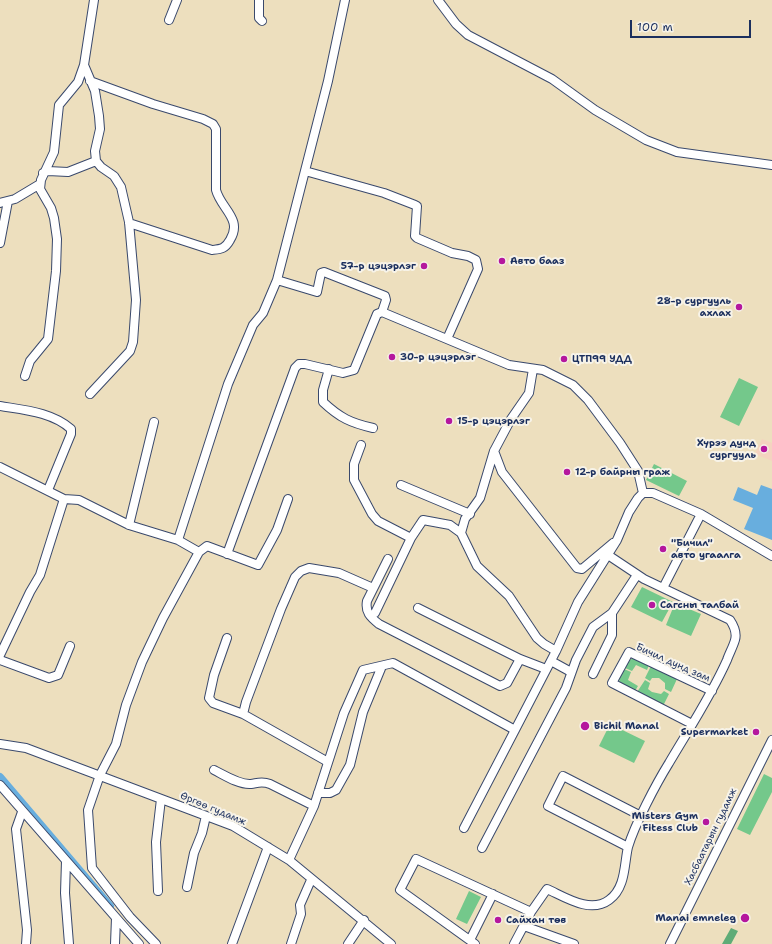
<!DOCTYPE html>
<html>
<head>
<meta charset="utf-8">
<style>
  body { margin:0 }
  #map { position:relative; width:772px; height:944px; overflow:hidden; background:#eddfbe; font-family:"Shantell Sans",sans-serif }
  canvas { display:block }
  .scale { position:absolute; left:630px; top:20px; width:121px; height:18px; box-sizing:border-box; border:2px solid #1b2f5e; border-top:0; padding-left:5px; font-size:12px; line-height:14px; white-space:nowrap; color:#1b2f5e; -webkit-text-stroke:3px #f7f3e8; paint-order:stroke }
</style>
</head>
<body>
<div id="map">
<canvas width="772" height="944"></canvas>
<div class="scale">100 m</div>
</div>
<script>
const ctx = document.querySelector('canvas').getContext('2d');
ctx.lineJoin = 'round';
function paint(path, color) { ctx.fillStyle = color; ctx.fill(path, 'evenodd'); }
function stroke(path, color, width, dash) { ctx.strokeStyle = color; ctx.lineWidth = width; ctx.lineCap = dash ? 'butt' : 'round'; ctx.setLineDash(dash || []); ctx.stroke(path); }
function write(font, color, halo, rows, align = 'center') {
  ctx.font = font + ' "Shantell Sans",sans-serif'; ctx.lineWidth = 4; ctx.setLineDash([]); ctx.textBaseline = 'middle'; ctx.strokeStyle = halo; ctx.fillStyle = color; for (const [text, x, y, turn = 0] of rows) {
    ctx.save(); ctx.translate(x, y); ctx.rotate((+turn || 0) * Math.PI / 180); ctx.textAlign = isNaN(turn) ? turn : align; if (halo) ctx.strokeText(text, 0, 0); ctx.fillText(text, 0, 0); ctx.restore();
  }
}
const built = new Path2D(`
  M 762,439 L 772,443 L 772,461 L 755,454 Z`);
const green = new Path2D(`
  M 739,378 L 758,387 L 739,426 L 720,417 Z
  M 654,464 L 687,481 L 679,496 L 646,480 Z
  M 642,587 L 673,602 L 662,622 L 631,607 Z
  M 675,603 L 701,614 L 691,636 L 666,625 Z
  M 633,658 L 649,665 L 647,670 L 636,665 L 632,671 L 625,668 L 630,660 Z
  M 651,666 L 677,679 L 671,692 L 665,689 L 665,683 L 659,678 L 652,678 L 650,681 L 645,678 Z
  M 624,669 L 631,672 L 628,680 L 638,686 L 635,691 L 620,683 L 619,679 Z
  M 645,680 L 650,683 L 648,689 L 652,692 L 661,694 L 664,691 L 669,694 L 663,706 L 637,692 Z
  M 610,724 L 645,741 L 634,763 L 599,746 Z
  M 764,774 L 772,778 L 772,792 L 750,835 L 737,829 Z
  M 469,891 L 481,897 L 467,924 L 456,919 Z`);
const forest = new Path2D(`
  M 731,928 L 738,931 L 731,944 L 722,944 Z`);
const water = new Path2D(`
  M 761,485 L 772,489 L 772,540 L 744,529 L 753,508 L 733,500 L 738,487 L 757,495 Z`);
const canal = new Path2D(`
  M 0,777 L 110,906`);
const minor = new Path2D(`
  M 259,0 L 259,18 L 262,21
  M 438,0 L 456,24 L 468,35 L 552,79 L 595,110 L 646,140 L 677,152 L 772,165
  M 169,20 L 177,0
  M 90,81 L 153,104 L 203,119 L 213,124 L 216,129 L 216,190 C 221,209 243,219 230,240 C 225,249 221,249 212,250 L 129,223
  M 305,171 L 384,193 L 415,205 L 417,206 L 415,236 L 417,238 L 452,253 L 468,256 L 476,260 L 478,269 L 447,339
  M 43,173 L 48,171 L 68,172 L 96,161
  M 0,203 L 15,199 L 40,184
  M 0,243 L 8,201
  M 277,280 L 317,292 L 321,273 L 324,272 L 385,296 L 386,300 L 382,312
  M 329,369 L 323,390 L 323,402 C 340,418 351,423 373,428
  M 25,376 L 30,361 L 48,339 L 56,271 L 57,239 L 54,218 L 51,208 L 40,189 L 41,180 L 54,152 L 59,105 L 78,82 L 84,65
  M 90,394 L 130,351 L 133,342 L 136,300 L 129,222 L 121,187 L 114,176 L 101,167 L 96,161 L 95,151 L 100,129 L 99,116 L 95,91 L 84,65 L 94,0
  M 0,406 C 24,410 52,412 71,429 L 71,434 L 48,490
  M 361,445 L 354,464 L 354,480 L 372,514 L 378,521 L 411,538 L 423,520 L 450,525 L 461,533 L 477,566 L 509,596 L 537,638 L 544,644 L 556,651
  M 494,451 L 502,472 L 577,568 L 582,569 L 613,543
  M 0,467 L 64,499 L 79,500 L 129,525 L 178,540 L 199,552
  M 401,485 L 470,514
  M 129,525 L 154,422
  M 461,533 L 465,519 L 480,498 L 494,451 L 511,419 L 529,393 L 533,369
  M 178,540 L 228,384 L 253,325 L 263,313 L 277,280 L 328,81 L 345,0
  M 227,554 L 295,368 L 299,364 L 305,364 L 343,373 L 354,370 L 377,314 L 382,312 L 509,365 L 543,370 L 573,385 L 588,400 L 620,443 L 638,471 L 643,493
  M 388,559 L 367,601 C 365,612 370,617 379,624 L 500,686 L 507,683 L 520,659
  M 663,588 L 701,514
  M 418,608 L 520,659 L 546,669
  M 375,613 L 411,538
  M 227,638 L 214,675 L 209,698 L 213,703 L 243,714
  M 0,655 L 30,592 L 40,575 L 64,499
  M 0,660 L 49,678 L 58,675 L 70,646
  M 551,661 L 571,672
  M 593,674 L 612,635 L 612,613
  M 692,724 L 612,683 L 629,652 L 712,691
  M 0,744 L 26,748 L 233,826 L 289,860 L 391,944
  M 328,762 L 243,714 L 246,702 L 281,609 L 295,577 L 301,571 L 309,568 L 339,573 L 373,588
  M 214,770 C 224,775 239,785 251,784 C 258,783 262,781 270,784 L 314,806
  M 0,785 L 139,944
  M 318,793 L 330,793 L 336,790 L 350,765 L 363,712 L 382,666
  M 22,812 L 16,829 L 27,930 L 26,944
  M 464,828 L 515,730
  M 628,847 L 548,806 L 563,776 L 641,816
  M 482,848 L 566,688 L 576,660 L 593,627 L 612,613 L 637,575
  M 289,860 L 314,806 L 344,713 L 363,670 L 393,663 L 515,730 L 556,651 L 578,602 L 617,540 L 629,512 L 638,498 L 643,493 L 653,493 L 701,514 L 772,556
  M 66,861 L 65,893 L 69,944
  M 187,887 L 194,853 L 202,833 L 206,816
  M 158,891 L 156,842 L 161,799
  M 524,926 L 574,944
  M 470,940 L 493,894
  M 115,944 L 116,918
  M 156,944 L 130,917 L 92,868 L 88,810 L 100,775 L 116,744 L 126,705 L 142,662 L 163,618 L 199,552 L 207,546 L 258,565 L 277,530 L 288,499
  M 232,944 L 268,847
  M 291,944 L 301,914 L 300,905 L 311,880
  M 348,944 L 364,920
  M 475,944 L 400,890 L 416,859 L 531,912
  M 514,944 L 531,912 L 547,889 C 565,897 590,914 609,900 C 626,888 624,864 628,847 C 635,824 656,784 669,763 C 689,729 711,696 727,660 C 729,654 733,647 735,640 C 737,633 734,626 730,620 L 644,579 L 608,555
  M 670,944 L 772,740`);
const markers = [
  [502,261,4,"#b5179e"],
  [424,266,4,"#b5179e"],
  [739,307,4,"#b5179e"],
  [392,357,4,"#b5179e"],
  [564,359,4,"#b5179e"],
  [449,421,4,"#b5179e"],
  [764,449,4,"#b5179e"],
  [567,472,4,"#b5179e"],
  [663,549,4,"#b5179e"],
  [652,605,4,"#b5179e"],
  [585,726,5,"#b5179e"],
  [756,732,4,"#b5179e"],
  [706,822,4,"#b5179e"],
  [745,918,5,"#b5179e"],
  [498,920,4,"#b5179e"]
];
const poiNames = [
  ["Авто бааз",510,261],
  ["57-р цэцэрлэг",416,266,"right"],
  ["28-р сургууль",731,301,"right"],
  ["ахлах",731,313,"right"],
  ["30-р цэцэрлэг",400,357],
  ["ЦТП99 УДД",572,359],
  ["15-р цэцэрлэг",457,421],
  ["Хүрээ дунд",756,443,"right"],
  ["сургууль",756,455,"right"],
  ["12-р байрны граж",575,472],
  ["\"Бичил\"",671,543],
  ["авто угаалга",671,555],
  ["Сагсны талбай",660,605],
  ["Bichil Manal",594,726],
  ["Supermarket",748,732,"right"],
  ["Misters Gym",698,816,"right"],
  ["Fitess Club",698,828,"right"],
  ["Manai emneleg",736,918,"right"],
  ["Сайхан төв",506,920]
];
const streetNames = [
  ["Бичил дунд зам",673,663,24],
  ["Өргөө гудамж",213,809,23],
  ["Хасбаатарын гудамж",711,837,-64]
];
paint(built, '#f4d3c0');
paint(green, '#74c88b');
paint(forest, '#5fac77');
paint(water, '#68aede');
stroke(canal, '#68aede', 8);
stroke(minor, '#3a496c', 10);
stroke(minor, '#fff', 8);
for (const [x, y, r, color] of markers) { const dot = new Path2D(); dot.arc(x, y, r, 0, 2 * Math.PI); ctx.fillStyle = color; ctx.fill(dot); stroke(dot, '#f7f3e8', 1.5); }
write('bold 10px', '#1b2f5e', '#f7f3e8', poiNames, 'left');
write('10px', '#1b2f5e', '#f7f3e8', streetNames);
</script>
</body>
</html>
